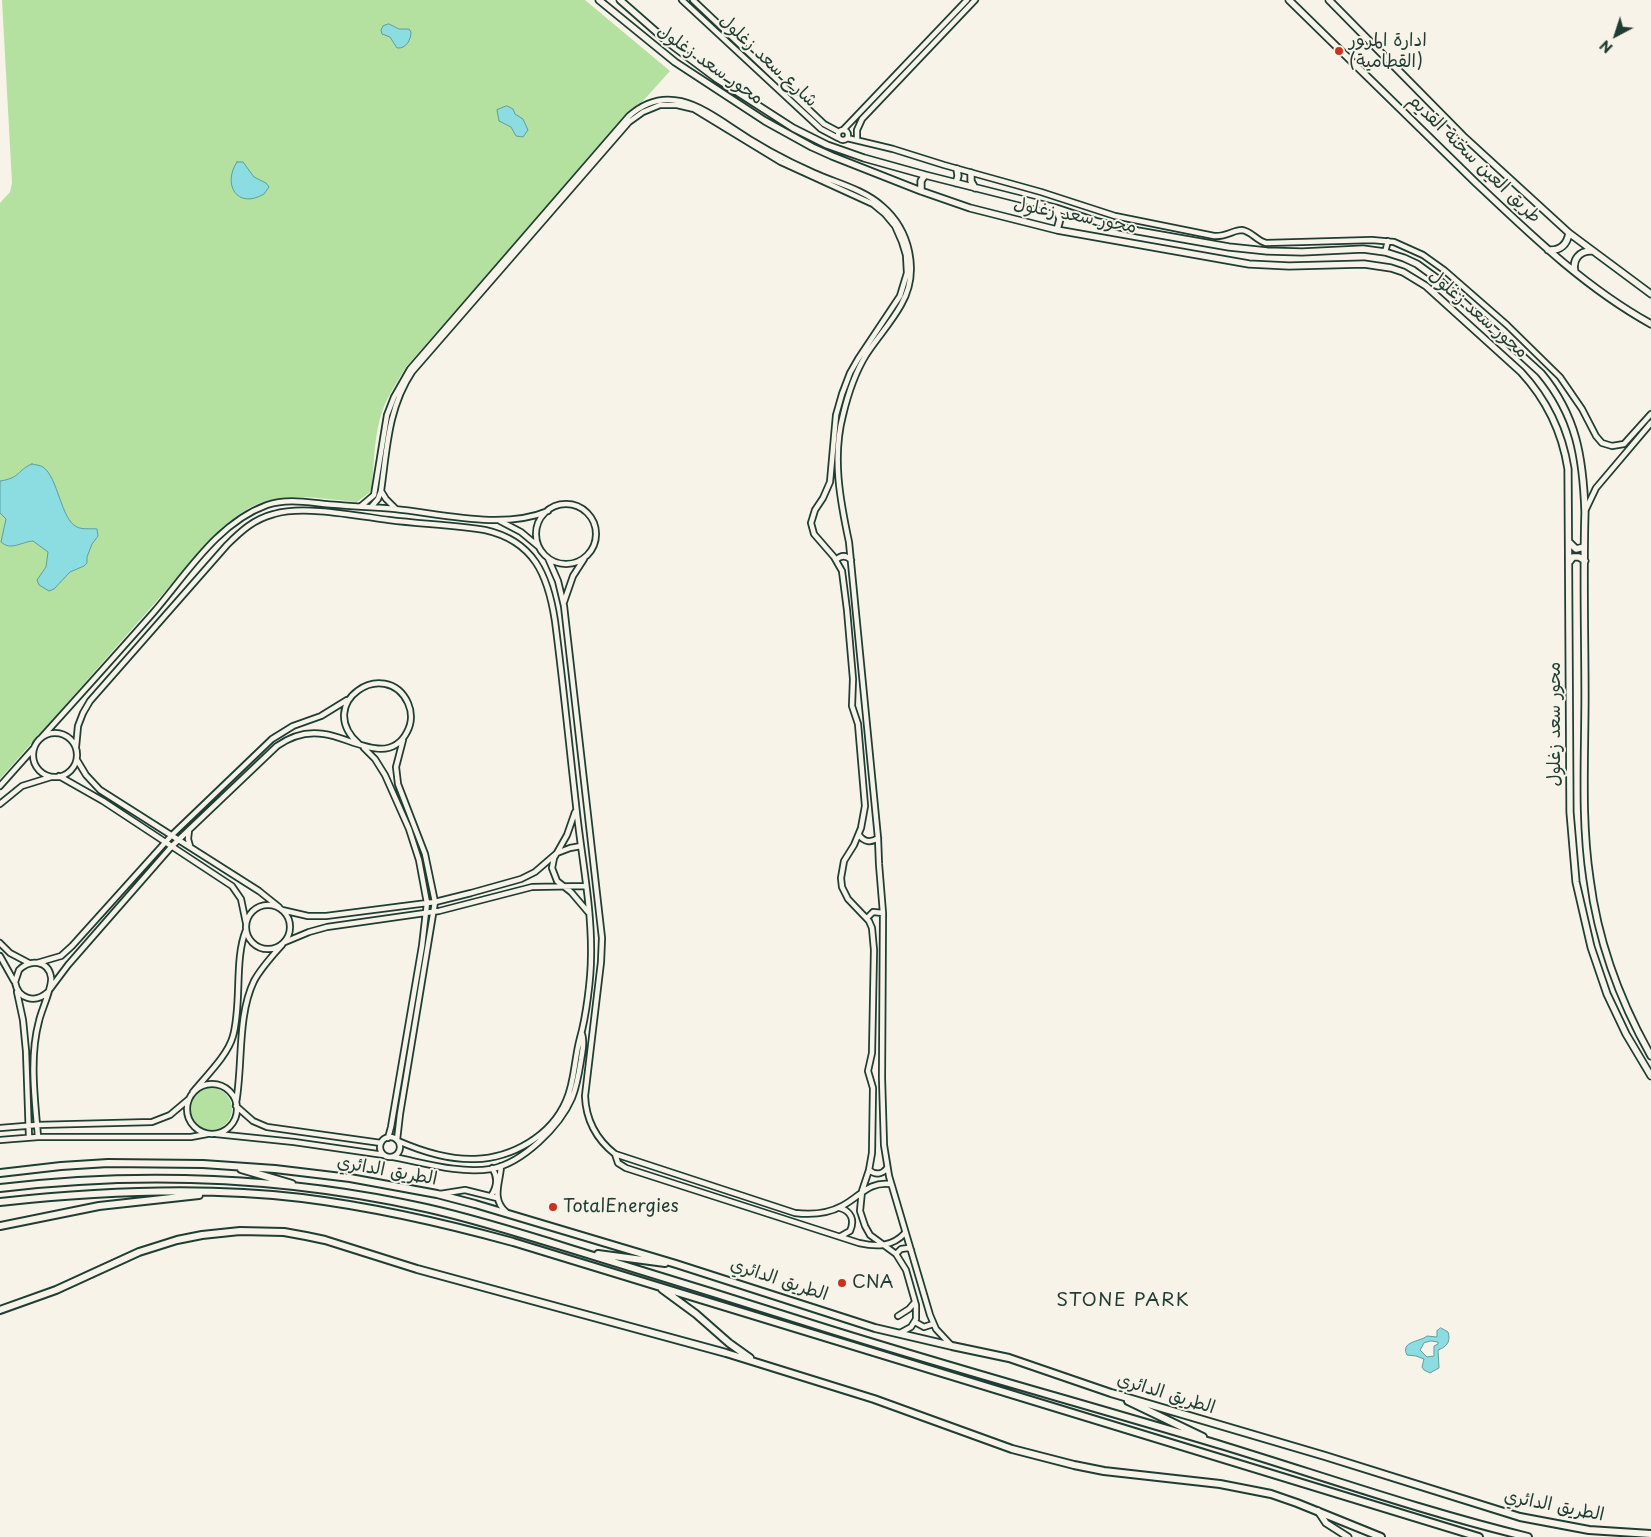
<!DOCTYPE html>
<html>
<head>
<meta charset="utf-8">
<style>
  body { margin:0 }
  #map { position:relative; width:1651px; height:1537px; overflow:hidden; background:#f7f3e8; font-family:"Playpen Sans",sans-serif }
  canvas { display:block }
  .north { position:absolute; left:1591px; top:10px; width:50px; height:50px; -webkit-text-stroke:4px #f7f3e8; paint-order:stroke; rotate:220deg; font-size:14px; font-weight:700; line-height:20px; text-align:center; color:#1f3d34 }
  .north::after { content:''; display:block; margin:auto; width:18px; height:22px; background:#1f3d34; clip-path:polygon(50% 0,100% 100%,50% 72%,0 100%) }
</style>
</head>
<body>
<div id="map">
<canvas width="1651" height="1537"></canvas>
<div class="north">N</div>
</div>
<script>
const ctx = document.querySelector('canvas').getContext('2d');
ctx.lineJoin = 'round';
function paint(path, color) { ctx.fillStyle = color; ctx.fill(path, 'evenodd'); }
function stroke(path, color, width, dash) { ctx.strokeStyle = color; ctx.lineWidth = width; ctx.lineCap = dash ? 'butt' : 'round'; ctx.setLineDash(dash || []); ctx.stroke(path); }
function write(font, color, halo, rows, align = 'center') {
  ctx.font = font + ' "Playpen Sans","Playpen Sans Arabic",sans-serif'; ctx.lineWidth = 4; ctx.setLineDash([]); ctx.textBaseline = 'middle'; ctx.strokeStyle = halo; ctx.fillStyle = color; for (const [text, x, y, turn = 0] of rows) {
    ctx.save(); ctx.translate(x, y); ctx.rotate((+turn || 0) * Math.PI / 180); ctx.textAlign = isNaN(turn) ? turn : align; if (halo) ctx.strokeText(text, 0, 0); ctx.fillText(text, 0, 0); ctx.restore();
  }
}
const green = new Path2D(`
  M 2,0 L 585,0 L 670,71 L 507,252 L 406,367 C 398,381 389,394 383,409 C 374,434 374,462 372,488 L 369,493 L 357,502 C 323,499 283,490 251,507 C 240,513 230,521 220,529 L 0,779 L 0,203 L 10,192 L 12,183 Z
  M190 1109a21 21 0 1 1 42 0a21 21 0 1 1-42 0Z`);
const water = new Path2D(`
  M 389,24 L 399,29 L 409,29 L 411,32 C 411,40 406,49 397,48 L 390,37 L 382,34 L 381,30 L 383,26 Z
  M 507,106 L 513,109 L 515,114 L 523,119 L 528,130 L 523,137 L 516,136 L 511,127 L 499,121 L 497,110 Z
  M 237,162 L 243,162 L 254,177 L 266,183 L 269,187 L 264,194 C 237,210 222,184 237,162 Z
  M 32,464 C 35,465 40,465 43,467 C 58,477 61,520 77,527 C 83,530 91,528 97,529 L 98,536 L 92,544 L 87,557 L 87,563 L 84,566 L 70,572 L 54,589 L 49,591 L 39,585 L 37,580 L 46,567 L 48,552 L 33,541 C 21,542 11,551 1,542 L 6,519 L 0,513 L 0,481 C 21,478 17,470 32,464 Z
  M 1441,1328 L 1448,1332 C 1451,1341 1447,1347 1438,1350 L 1439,1368 L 1430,1373 L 1424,1370 L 1422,1367 L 1424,1359 L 1416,1356 L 1407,1355 C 1400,1341 1420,1342 1427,1336 L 1437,1337 L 1437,1331 ZM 1431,1341 L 1438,1342 L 1438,1344 L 1434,1346 L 1434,1356 L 1427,1357 L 1420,1350 L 1424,1343 Z`);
const minor = new Path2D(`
  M 682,0 L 821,129 L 838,138
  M 693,0 L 824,124 L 839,132
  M 843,130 L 967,0
  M838 135a5 5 0 1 1 10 0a5 5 0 1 1-10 0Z
  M 847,138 L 893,149 L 944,165 L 1041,192 L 1115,216 L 1214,236 C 1227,237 1233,230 1242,230 C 1251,231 1257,241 1266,243 L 1372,240 L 1394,242 L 1423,255 L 1444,270 L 1507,325 L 1560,377 L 1582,409 L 1596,436 L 1602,443 L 1612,446 L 1624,444 L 1651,414
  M 857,140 L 857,130 L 862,119 L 975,0
  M 1385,252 L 1388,241
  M 381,491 L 386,499 L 396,509
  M536 534a30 30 0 1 1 60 0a30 30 0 1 1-60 0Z
  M 361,506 L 374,495 L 387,415 L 394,397 L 410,369 L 629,116 C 665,84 698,105 731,127 C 757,145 785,160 814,173 C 836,183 863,189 882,206 C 910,230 920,272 901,305 C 891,323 877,338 866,355 C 855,373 848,394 843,415 C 832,457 840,500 849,542 L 878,838 L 879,864 L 883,913 L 882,1078 L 884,1145 L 889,1176 L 930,1315 L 936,1329 L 951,1345
  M 372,506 L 378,499 L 381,491 C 387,449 388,408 412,372 L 629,122 L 643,112 L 660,105 L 677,105 L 694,109 L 781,162 L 873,204 L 885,214 L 895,226 L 902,242 L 906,255 L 907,273 L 900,296 L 858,359 L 850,373 L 842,394 L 836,415 L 830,482 L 823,498 L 815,510 L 811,523 L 814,534 L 834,557 L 842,571 L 847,610 L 853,679 L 852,706 L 858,724 L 865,806 L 861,828 L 854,845 L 844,861 L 841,878 L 842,887 L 848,899 L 869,921 L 872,928 L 874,950 L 872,1053 L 868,1071 L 873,1088 L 872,1153 L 869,1170 L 862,1191 L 860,1211 L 865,1226 L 870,1235 L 896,1254 L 906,1270 L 916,1305 L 916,1319 L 911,1327 L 900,1333
  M 1586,509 L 1596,488 L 1651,423
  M 500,521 L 521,532 L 539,547
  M 548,558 L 558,581 L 564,606 L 602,938 L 601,962 L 585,1096 C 586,1121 596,1139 615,1154 L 795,1213 C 811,1215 827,1214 842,1206 C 860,1197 868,1181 891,1184
  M 836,560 C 841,555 846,555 851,560
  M 564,602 L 573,576 L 584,559
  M33 755a22 22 0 1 1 44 0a22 22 0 1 1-44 0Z
  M 42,737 C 79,696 116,655 153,613 C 186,575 217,523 267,505 C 290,497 315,504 338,505 C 357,507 376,507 395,509 C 442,514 503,530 548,511
  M 76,747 L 78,726 L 83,713 L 90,701 L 227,545 C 241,531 254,519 274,514 C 304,505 358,516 389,520 C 421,524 453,525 485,530 C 534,541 548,575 555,621 C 563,682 569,744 576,805 C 581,855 592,906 591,956 C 591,979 586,1017 580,1038 C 574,1060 575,1081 566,1101 C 551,1136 512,1158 475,1159 C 449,1160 421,1151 398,1141
  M 364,748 L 375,759 L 385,775 L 409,829 L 419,860 L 427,903 L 422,946 L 391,1127 L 388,1138
  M 77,760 L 86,775 L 100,790 L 259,891 L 279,907
  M 59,776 L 103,801 L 232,886 L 241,899 L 246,923
  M 0,786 L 33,749
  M 0,804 L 22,786 L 51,777
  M 575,812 L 567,835 L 554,858 L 552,868 L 557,881 L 571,892 L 588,912
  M 189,830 L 188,839 L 190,846
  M 859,835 C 864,842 871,843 878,838
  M246 927a22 22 0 1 1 44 0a22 22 0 1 1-44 0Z
  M 282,910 L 308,916 L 326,916 L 435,902 L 471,893 L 521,879 L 535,872 L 557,853 L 570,848 L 581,846
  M 867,918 L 873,912 L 883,913
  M 285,942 L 309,932 L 327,927 L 439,911 L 532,887 L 585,886
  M 0,943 L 10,953 L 29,963
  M 0,956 L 14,981
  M 37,963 L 61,956 L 72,946 L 172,835 L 272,739 L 293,726 L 321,716 L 347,700
  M 50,989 L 68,965 L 172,846 L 277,746 C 291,736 306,731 324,734 C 350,737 389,767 407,732 C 412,723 412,712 408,703 C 386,656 313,703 359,744
  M 17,992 L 23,1020 L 26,1051 L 29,1137
  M187 1109a25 25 0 1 1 50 0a25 25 0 1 1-50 0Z
  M 193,1092 C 206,1076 228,1055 233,1036 C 242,1004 234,959 246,930
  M 236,1103 C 243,1065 237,1016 254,981 C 261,968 272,956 282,945
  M 236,1106 L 253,1121 L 267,1127 L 381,1143
  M 0,1128 L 37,1125 L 152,1122 L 170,1115 L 189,1099
  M 216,1134 L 294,1142 L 384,1155
  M380 1147a10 10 0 1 1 20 0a10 10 0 1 1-20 0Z
  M 38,1137 C 35,1099 29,1058 39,1021 C 41,1011 53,986 51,977 C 48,960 30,959 19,970 L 15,982 C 18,999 35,1004 48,992
  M 0,1140 L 38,1137 L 191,1137 L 207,1134
  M 397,1140 L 400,1114 L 435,902 L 425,854 L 398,784 L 396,767 L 403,740
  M 615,1154 L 618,1163 L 626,1168 L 859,1243 C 877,1247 892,1247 905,1233
  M 393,1157 C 425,1163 459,1174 491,1169 C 523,1163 560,1126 572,1098 C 577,1086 579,1073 581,1060 C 582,1052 585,1043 582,1034
  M 501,1166 C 500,1184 491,1198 506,1212
  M 869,1170 C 875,1175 882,1175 887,1168
  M 440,1194 L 465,1190 L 497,1198
  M 491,1196 C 497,1187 499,1178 492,1168
  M 840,1208 C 851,1211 855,1220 850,1231 L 841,1236
  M 896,1254 L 901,1249 L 908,1248 L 911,1250
  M 898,1316 L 909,1309 L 915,1302
  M 915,1322 L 924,1327 L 933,1324`);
const major = new Path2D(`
  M 599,0 L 675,62 L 765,121 L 812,147 L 832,156 L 921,191 L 970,208 L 1057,230 L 1249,264 L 1289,266 L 1364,264 L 1391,268 L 1403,272 L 1426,286 L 1521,372 C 1547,400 1562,431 1568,469 L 1570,812 L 1576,882 L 1591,947 L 1607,994 L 1626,1034 L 1651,1076
  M 620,0 L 669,43 L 717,79 L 793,128 L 827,145 L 864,158 L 925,175 L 1056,208 L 1098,222 L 1138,231 L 1229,247 L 1267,251 L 1302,252 L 1363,249 L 1385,252 L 1404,258 L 1417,264 L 1439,280 L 1541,373 C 1577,416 1583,458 1585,512 C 1583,574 1585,636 1585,697 C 1585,758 1581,819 1590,879 C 1598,942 1620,1001 1651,1056
  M 1289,0 C 1351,60 1412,121 1474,181 C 1529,233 1584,287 1651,324
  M 1329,0 L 1463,136 L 1569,233 L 1651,294
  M 971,173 L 971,181 L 975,188
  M 956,183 L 958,176 L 957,169
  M 921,191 L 921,181 L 925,175
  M 1056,209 L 1060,219 L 1057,230
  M 1548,250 C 1560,251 1567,245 1569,233
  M 1575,272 C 1572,260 1579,251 1591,251
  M 1570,543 L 1576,549 L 1584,547
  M 1570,561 L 1573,557 L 1579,557 L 1585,561
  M 1318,1511 L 1326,1523 L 1348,1537`);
const highway = new Path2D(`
  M 241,1169 L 292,1184
  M 0,1173 L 61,1166 L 108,1163 L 203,1164 L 275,1169 L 350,1178 L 437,1194 L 475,1204 L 676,1264 L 875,1328 L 952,1346 L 1009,1358 L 1111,1393 L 1325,1456 L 1520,1517 L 1589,1530 L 1651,1534
  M 0,1188 C 141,1171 287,1177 426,1208 C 475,1219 523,1234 571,1249 C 649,1273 728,1297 806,1322 C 944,1366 1085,1404 1224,1446 C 1325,1477 1425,1512 1528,1537
  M 0,1202 C 100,1191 202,1186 302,1198 C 374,1207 444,1223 513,1242 L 1479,1537
  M 0,1226 L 99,1206 L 199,1195
  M 598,1254 L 665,1263
  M 662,1289 L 696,1314 L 729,1343 L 750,1358
  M 0,1310 L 56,1290 L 139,1252 L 177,1240 L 202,1235 L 240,1231 L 284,1232 L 306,1236 L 325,1240 L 417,1269 L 726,1353 L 874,1399 L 1012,1449 L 1074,1465 L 1104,1471 L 1220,1484 L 1271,1494 L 1297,1503 L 1381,1537
  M 1128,1401 L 1203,1437`);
const markers = [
  [1339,51,5,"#c8321e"],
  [553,1207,5,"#c8321e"],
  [842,1283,5,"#c8321e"]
];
const poiNames = [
  ["ادارة المرور",1349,41],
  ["(القطامية)",1349,62],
  ["TotalEnergies",563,1207],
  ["CNA",852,1283]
];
const streetNames = [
  ["شارع سعد زغلول",768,61,43],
  ["محور سعد زغلول",710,65,35],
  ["طريق العين سخنة القديم",1474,159,44],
  ["محور سعد زغلول",1075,216,11],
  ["محور سعد زغلول",1478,314,41],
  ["محور سعد زغلول",1555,724,-90],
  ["الطريق الدائري",387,1171,10],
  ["الطريق الدائري",779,1280,18],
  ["الطريق الدائري",1166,1394,17],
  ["الطريق الدائري",1554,1506,11]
];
const neighbourhoodNames = [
  ["STONE PARK",1123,1301]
];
paint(green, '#b4e19f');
paint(water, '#8bdde2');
stroke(water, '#609d9c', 1);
stroke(minor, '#1f3d34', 8);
stroke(major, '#1f3d34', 9);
stroke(highway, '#1f3d34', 10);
stroke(minor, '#f7f3e8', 4.5);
stroke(major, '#f7f3e8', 5.5);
stroke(highway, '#f7f3e8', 6);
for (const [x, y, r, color] of markers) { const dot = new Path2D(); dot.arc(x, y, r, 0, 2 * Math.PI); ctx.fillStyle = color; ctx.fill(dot); stroke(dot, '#f7f3e8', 2); }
write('18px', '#1f3d34', '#f7f3e8', poiNames, 'left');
write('18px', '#1f3d34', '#f7f3e8', streetNames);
ctx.letterSpacing = '1px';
write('19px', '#1f3d34', '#f7f3e8', neighbourhoodNames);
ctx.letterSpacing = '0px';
</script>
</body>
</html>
